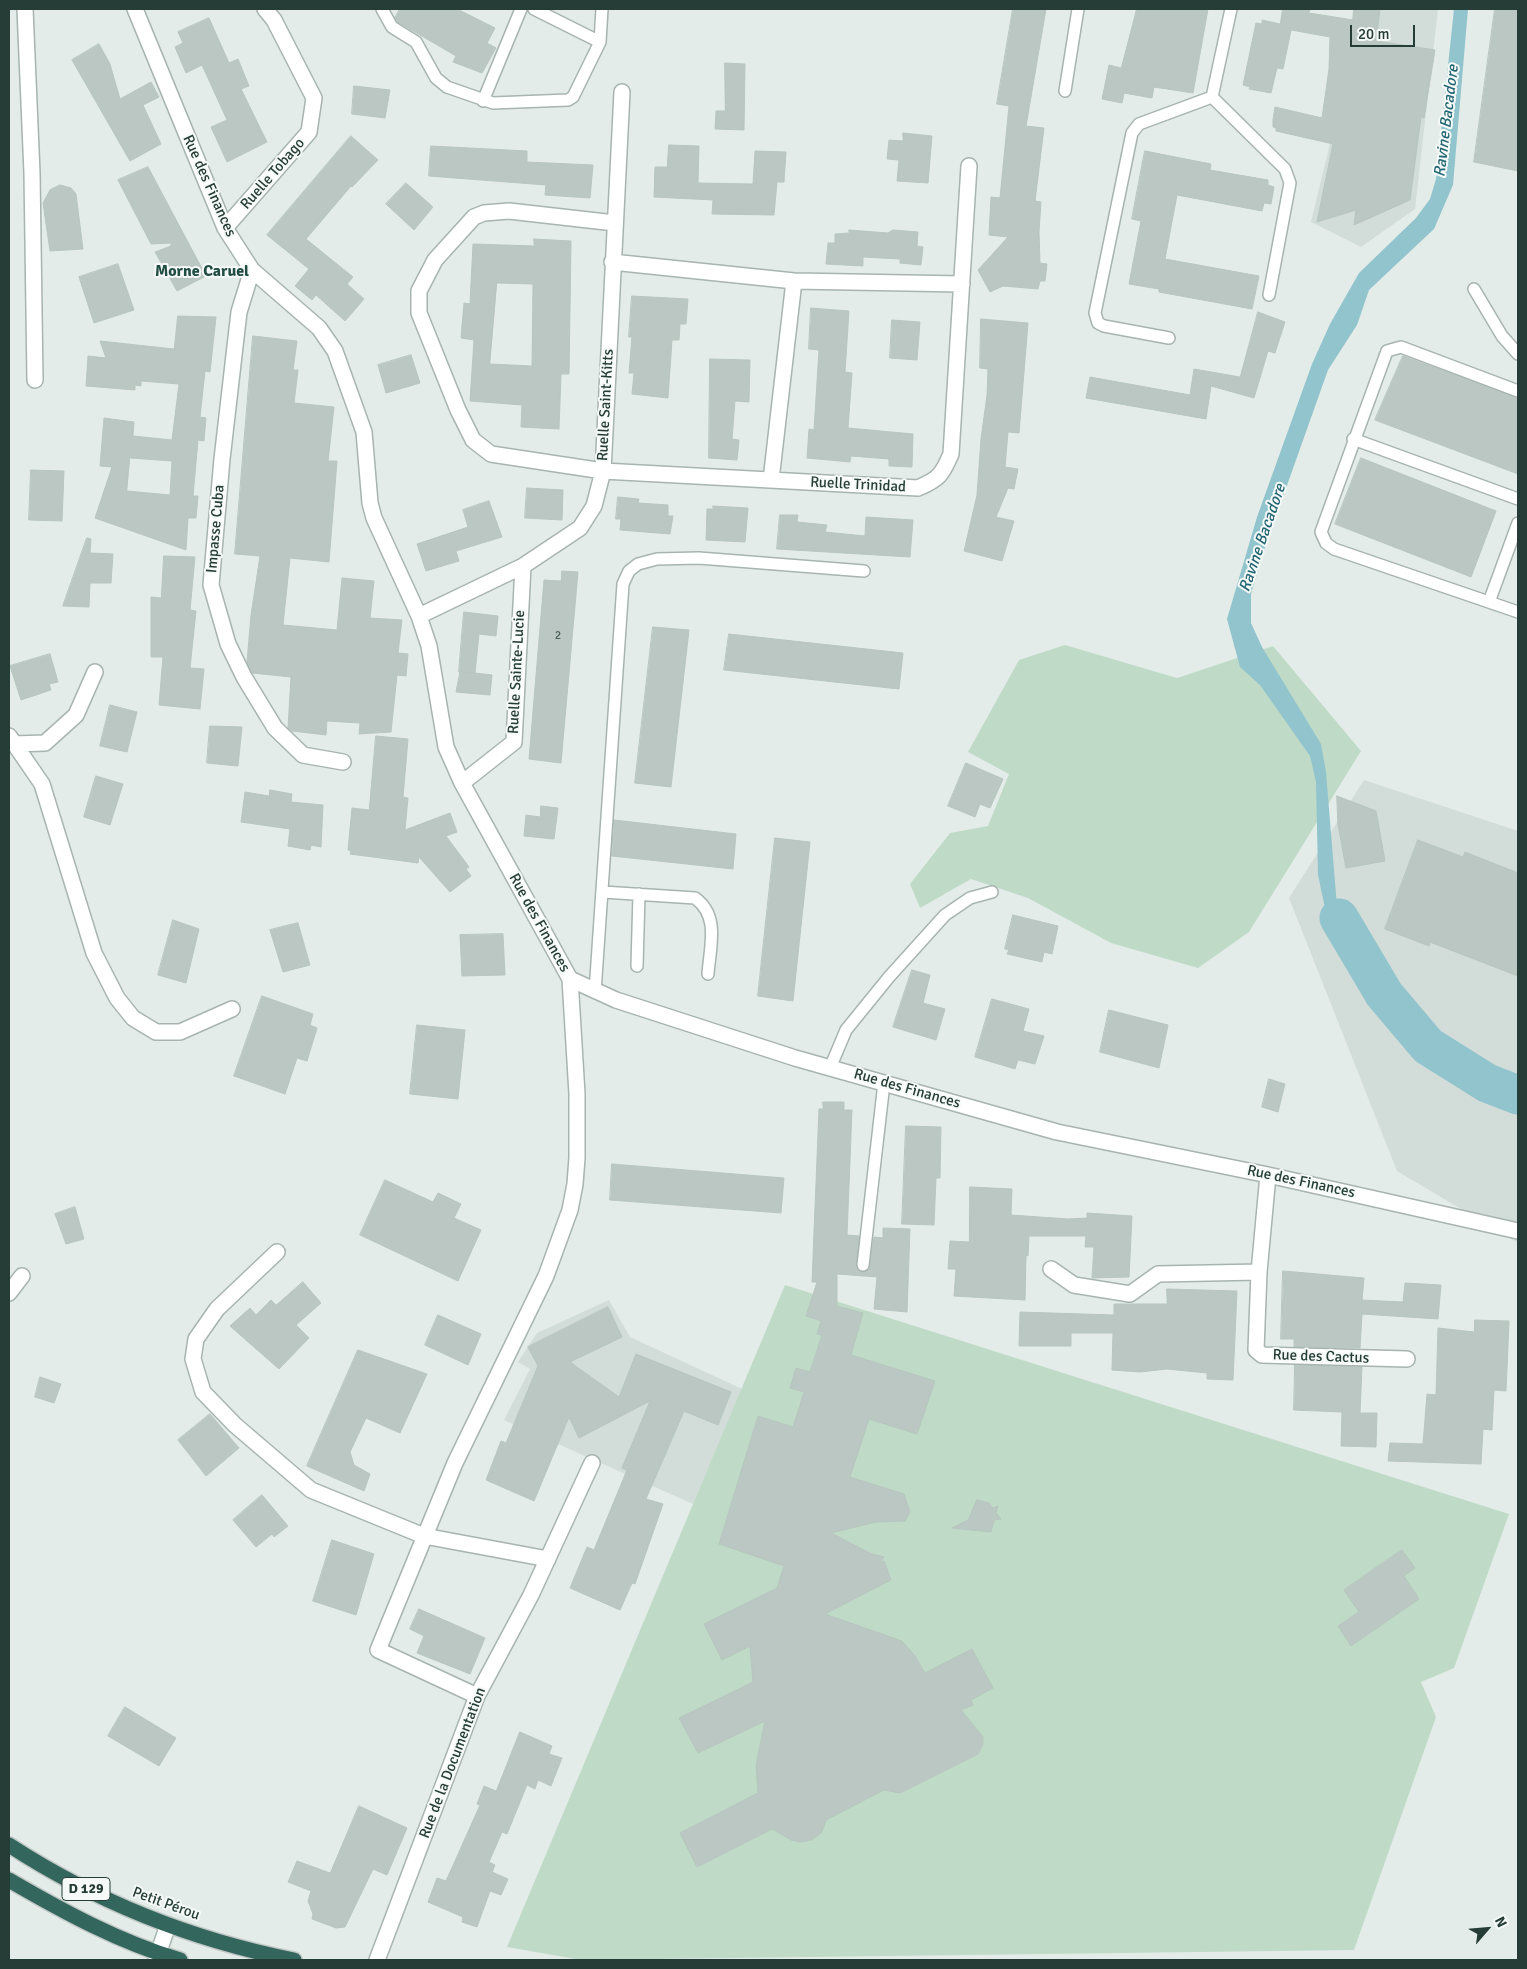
<!DOCTYPE html>
<html>
<head>
<meta charset="utf-8">
<style>
  body { margin:0 }
  #map { position:relative; width:1527px; height:1969px; overflow:hidden; background:#e4ece9; font-family:Signika,sans-serif }
  canvas { display:block }
  .frame { position:absolute; inset:0; border:10px solid #253d36; pointer-events:none }
  .north { position:absolute; left:1462px; top:1904px; width:50px; height:50px; -webkit-text-stroke:4px #f5f9f7; paint-order:stroke; rotate:63deg; font-size:14px; font-weight:700; line-height:20px; text-align:center; color:#253d36 }
  .north::after { content:''; display:block; margin:auto; width:18px; height:22px; background:#253d36; clip-path:polygon(50% 0,100% 100%,50% 72%,0 100%) }
  .scale { position:absolute; left:1350px; top:25px; width:65px; height:22px; box-sizing:border-box; border:2px solid #253d36; border-top:0; padding-left:6px; font-size:15px; line-height:18px; white-space:nowrap; color:#253d36; -webkit-text-stroke:4px #f5f9f7; paint-order:stroke }
</style>
</head>
<body>
<div id="map">
<canvas width="1527" height="1969"></canvas>
<div class="frame"></div>
<div class="north">N</div>
<div class="scale">20 m</div>
</div>
<script>
const ctx = document.querySelector('canvas').getContext('2d');
ctx.lineJoin = 'round';
function paint(path, color) { ctx.fillStyle = color; ctx.fill(path, 'evenodd'); }
function stroke(path, color, width, dash) { ctx.strokeStyle = color; ctx.lineWidth = width; ctx.lineCap = dash ? 'butt' : 'round'; ctx.setLineDash(dash || []); ctx.stroke(path); }
function write(font, color, halo, rows, align = 'center') {
  ctx.font = font + ' Signika,sans-serif'; ctx.lineWidth = 4; ctx.setLineDash([]); ctx.textBaseline = 'middle'; ctx.strokeStyle = halo; ctx.fillStyle = color; for (const [text, x, y, turn = 0] of rows) {
    ctx.save(); ctx.translate(x, y); ctx.rotate((+turn || 0) * Math.PI / 180); ctx.textAlign = isNaN(turn) ? turn : align; if (halo) ctx.strokeText(text, 0, 0); ctx.fillText(text, 0, 0); ctx.restore();
  }
}
const built = new Path2D(`
  M 1353,9 L 1438,9 L 1415,209 L 1361,247 L 1311,222 L 1342,94 Z
  M 1364,780 L 1518,831 L 1518,1243 L 1397,1171 L 1289,898 Z
  M 609,1300 L 630,1337 L 742,1389 L 693,1504 L 504,1420 L 530,1369 L 518,1362 L 537,1333 Z`);
const green = new Path2D(`
  M 1065,645 L 1177,678 L 1273,646 L 1361,751 L 1249,932 L 1198,968 L 1111,943 L 1028,898 L 971,879 L 920,908 L 910,884 L 950,833 L 988,826 L 1009,774 L 968,752 L 1019,660 Z
  M 785,1285 L 1509,1514 L 1454,1668 L 1421,1682 L 1436,1717 L 1354,1950 L 581,1960 L 507,1947 Z`);
const water = new Path2D(`
  M 1454,9 L 1468,9 L 1453,185 L 1434,229 L 1369,290 L 1357,325 L 1328,370 L 1264,550 L 1251,594 L 1251,623 L 1262,647 L 1321,744 L 1326,772 L 1337,907 L 1364,960 L 1384,994 L 1436,1047 L 1457,1055 L 1450,1070 L 1412,1045 L 1378,1015 L 1352,977 L 1332,941 L 1318,875 L 1316,782 L 1310,756 L 1260,685 L 1240,667 L 1227,619 L 1257,517 L 1312,364 L 1330,324 L 1359,273 L 1416,218 L 1430,199 L 1436,179 Z`);
const river = new Path2D(`
  M 1339,918 L 1384,994 L 1428,1046 L 1487,1083 L 1518,1095`);
const building = new Path2D(`
  M 400,9 L 457,9 L 495,28 L 487,43 L 496,48 L 482,73 L 453,62 L 456,56 L 398,22 L 395,18 Z
  M 1013,9 L 1046,9 L 1026,126 L 1044,128 L 1035,201 L 1041,202 L 1039,232 L 1040,263 L 1047,264 L 1045,281 L 1040,281 L 1038,289 L 1003,286 L 990,292 L 978,270 L 1008,237 L 989,235 L 991,197 L 1000,198 L 1009,106 L 997,104 Z
  M 1137,9 L 1208,9 L 1193,93 L 1154,87 L 1152,98 L 1124,93 L 1122,103 L 1102,99 L 1109,65 L 1121,68 Z
  M 1283,9 L 1310,9 L 1309,13 L 1353,20 L 1354,9 L 1380,9 L 1376,41 L 1435,50 L 1424,118 L 1421,117 L 1410,200 L 1354,225 L 1356,210 L 1317,222 L 1333,144 L 1276,131 L 1276,128 L 1273,127 L 1273,120 L 1275,107 L 1322,118 L 1329,69 L 1330,37 L 1291,30 L 1283,69 L 1277,68 L 1271,93 L 1249,89 L 1250,87 L 1243,85 L 1256,23 L 1262,24 L 1262,20 L 1280,24 Z
  M 1495,9 L 1518,9 L 1518,171 L 1474,162 Z
  M 209,18 L 229,63 L 238,59 L 249,86 L 241,89 L 267,142 L 227,162 L 211,127 L 227,120 L 202,65 L 186,73 L 175,47 L 183,43 L 178,32 Z
  M 99,44 L 110,64 L 120,99 L 151,82 L 159,97 L 143,105 L 161,144 L 130,161 L 72,60 Z
  M 725,63 L 745,64 L 744,130 L 715,129 L 716,111 L 725,111 Z
  M 354,86 L 390,90 L 385,118 L 352,114 Z
  M 903,133 L 932,136 L 928,183 L 897,181 L 899,160 L 887,159 L 889,140 L 903,141 Z
  M 351,136 L 378,160 L 352,187 L 351,186 L 306,239 L 353,277 L 347,284 L 364,299 L 345,321 L 316,295 L 312,300 L 295,286 L 309,269 L 267,235 Z
  M 669,145 L 699,146 L 698,183 L 753,184 L 755,151 L 786,152 L 784,182 L 777,182 L 774,215 L 712,214 L 713,200 L 654,197 L 655,167 L 667,167 Z
  M 431,146 L 527,151 L 527,162 L 593,165 L 590,198 L 545,195 L 546,185 L 429,176 Z
  M 1145,151 L 1211,164 L 1210,170 L 1268,180 L 1268,185 L 1274,187 L 1271,204 L 1264,203 L 1262,211 L 1177,195 L 1165,259 L 1259,276 L 1252,309 L 1159,292 L 1159,289 L 1129,284 L 1141,221 L 1132,219 Z
  M 148,167 L 206,276 L 177,291 L 155,252 L 171,246 L 171,243 L 151,244 L 118,180 Z
  M 406,183 L 433,207 L 414,230 L 386,204 Z
  M 60,185 L 71,188 L 76,194 L 83,249 L 50,251 L 43,203 L 50,190 Z
  M 849,230 L 888,233 L 893,230 L 918,232 L 917,246 L 923,247 L 921,265 L 900,263 L 900,259 L 863,257 L 863,266 L 826,264 L 828,243 L 835,243 L 835,234 L 849,233 Z
  M 534,239 L 571,241 L 569,374 L 561,374 L 559,429 L 521,427 L 522,405 L 470,401 L 474,340 L 461,338 L 464,303 L 470,304 L 473,244 L 534,246 ZM 497,283 L 533,284 L 532,366 L 490,364 Z
  M 118,264 L 134,310 L 94,323 L 79,277 Z
  M 632,296 L 688,299 L 686,324 L 680,324 L 679,340 L 672,340 L 668,398 L 632,394 L 634,373 L 629,373 L 632,337 L 629,337 Z
  M 811,308 L 849,311 L 845,372 L 852,373 L 848,428 L 913,434 L 912,467 L 889,466 L 889,459 L 851,456 L 850,462 L 807,458 L 809,429 L 814,430 L 819,350 L 809,349 Z
  M 1258,312 L 1285,322 L 1275,353 L 1268,351 L 1254,398 L 1211,386 L 1206,419 L 1086,398 L 1090,377 L 1190,395 L 1194,369 L 1240,377 Z
  M 178,316 L 216,317 L 210,372 L 205,371 L 200,417 L 206,418 L 204,441 L 198,440 L 193,496 L 198,496 L 196,518 L 188,518 L 186,550 L 95,518 L 112,467 L 100,466 L 104,418 L 134,422 L 133,436 L 172,440 L 179,384 L 141,381 L 141,386 L 135,385 L 135,390 L 86,386 L 88,356 L 106,358 L 100,341 L 174,349 ZM 130,458 L 172,461 L 170,495 L 127,491 Z
  M 981,319 L 1028,323 L 1019,433 L 1008,432 L 1005,467 L 1018,469 L 1014,489 L 1008,488 L 996,517 L 1014,521 L 1002,561 L 964,551 L 977,495 L 981,439 L 987,395 L 988,369 L 980,368 Z
  M 892,320 L 920,322 L 917,360 L 890,358 Z
  M 253,336 L 297,341 L 293,370 L 298,370 L 294,403 L 334,407 L 328,461 L 337,461 L 329,562 L 290,558 L 283,625 L 337,630 L 342,578 L 374,581 L 370,618 L 402,620 L 398,653 L 408,654 L 406,676 L 397,675 L 391,732 L 359,734 L 360,723 L 327,721 L 326,735 L 292,731 L 288,728 L 291,677 L 252,673 L 247,662 L 251,615 L 260,556 L 235,554 Z
  M 411,355 L 420,383 L 386,393 L 378,365 Z
  M 1403,356 L 1518,398 L 1518,474 L 1375,420 Z
  M 710,359 L 750,360 L 749,402 L 735,401 L 732,439 L 739,440 L 737,460 L 709,458 Z
  M 1361,458 L 1496,511 L 1471,577 L 1335,524 Z
  M 31,470 L 64,471 L 62,521 L 29,520 Z
  M 527,488 L 563,490 L 562,520 L 525,518 Z
  M 618,497 L 639,499 L 638,503 L 668,505 L 668,516 L 673,516 L 670,534 L 620,530 L 621,519 L 616,519 Z
  M 489,501 L 502,537 L 456,551 L 459,561 L 426,571 L 417,544 L 468,527 L 463,510 Z
  M 713,506 L 748,508 L 745,542 L 706,540 L 707,509 L 713,509 Z
  M 780,515 L 798,515 L 797,522 L 827,525 L 825,532 L 865,536 L 866,517 L 913,520 L 910,557 L 777,549 Z
  M 87,538 L 91,539 L 90,553 L 113,554 L 111,583 L 90,583 L 89,607 L 63,606 Z
  M 164,556 L 195,557 L 190,610 L 196,611 L 190,668 L 204,669 L 200,709 L 159,705 L 163,657 L 151,657 L 151,597 L 161,598 Z
  M 562,571 L 578,572 L 561,763 L 529,759 L 544,580 L 561,581 Z
  M 464,612 L 498,616 L 496,636 L 479,634 L 475,673 L 492,675 L 490,695 L 456,692 L 460,672 L 473,673 L 459,672 Z
  M 653,627 L 689,630 L 671,787 L 635,783 Z
  M 729,634 L 903,653 L 899,689 L 724,670 Z
  M 50,654 L 58,682 L 49,684 L 51,690 L 21,700 L 10,666 Z
  M 110,705 L 137,712 L 127,752 L 100,746 Z
  M 210,726 L 242,727 L 238,766 L 207,763 Z
  M 376,736 L 408,739 L 403,797 L 408,798 L 405,830 L 450,813 L 457,832 L 446,836 L 469,867 L 466,869 L 471,876 L 450,892 L 419,857 L 418,863 L 350,854 L 351,851 L 348,850 L 352,808 L 369,810 Z
  M 966,763 L 1003,779 L 990,808 L 980,804 L 975,817 L 948,806 Z
  M 96,776 L 123,784 L 110,825 L 84,817 Z
  M 270,790 L 292,794 L 291,802 L 323,805 L 321,847 L 311,845 L 310,850 L 288,846 L 290,829 L 241,822 L 245,792 L 269,796 Z
  M 1337,796 L 1376,811 L 1385,861 L 1346,868 L 1338,824 Z
  M 541,806 L 558,808 L 554,839 L 524,836 L 526,815 L 540,817 Z
  M 614,820 L 736,834 L 733,869 L 612,856 Z
  M 775,838 L 810,842 L 793,1001 L 758,996 Z
  M 1418,840 L 1463,857 L 1465,852 L 1518,873 L 1518,976 L 1430,942 L 1429,946 L 1385,929 Z
  M 1013,915 L 1058,926 L 1052,954 L 1044,952 L 1042,962 L 1007,954 L 1009,950 L 1005,949 Z
  M 173,920 L 199,929 L 186,983 L 158,975 Z
  M 298,923 L 310,965 L 283,972 L 270,930 Z
  M 503,934 L 505,975 L 462,976 L 460,935 Z
  M 912,970 L 930,975 L 923,1003 L 945,1009 L 936,1040 L 893,1027 Z
  M 262,996 L 313,1014 L 310,1025 L 317,1028 L 307,1061 L 297,1058 L 285,1094 L 234,1076 Z
  M 992,999 L 1029,1009 L 1023,1031 L 1044,1036 L 1035,1064 L 1018,1060 L 1015,1069 L 975,1057 Z
  M 1109,1010 L 1168,1025 L 1159,1068 L 1100,1052 Z
  M 417,1025 L 465,1030 L 458,1099 L 410,1094 Z
  M 1269,1079 L 1285,1084 L 1278,1112 L 1262,1107 Z
  M 823,1102 L 844,1102 L 844,1110 L 852,1110 L 847,1235 L 859,1236 L 856,1268 L 863,1272 L 869,1269 L 874,1237 L 883,1238 L 883,1228 L 910,1229 L 907,1312 L 874,1309 L 877,1277 L 837,1274 L 837,1306 L 863,1313 L 851,1355 L 935,1381 L 917,1434 L 869,1419 L 850,1477 L 904,1494 L 910,1512 L 905,1521 L 876,1522 L 831,1533 L 872,1554 L 884,1557 L 880,1563 L 884,1561 L 891,1580 L 825,1614 L 902,1641 L 915,1656 L 925,1673 L 972,1649 L 993,1688 L 971,1700 L 973,1705 L 961,1710 L 983,1737 L 983,1744 L 978,1754 L 900,1793 L 884,1790 L 826,1820 L 822,1832 L 812,1840 L 800,1842 L 791,1840 L 772,1829 L 697,1867 L 680,1833 L 758,1793 L 756,1765 L 765,1721 L 698,1753 L 679,1718 L 753,1682 L 750,1646 L 722,1660 L 704,1624 L 777,1588 L 784,1566 L 719,1544 L 758,1416 L 793,1427 L 804,1392 L 790,1388 L 796,1368 L 810,1372 L 822,1335 L 817,1334 L 821,1321 L 806,1316 L 817,1282 L 812,1282 L 819,1109 L 823,1109 Z
  M 906,1126 L 941,1127 L 940,1178 L 936,1178 L 934,1225 L 902,1224 Z
  M 612,1164 L 784,1178 L 781,1213 L 610,1200 Z
  M 385,1180 L 433,1202 L 438,1193 L 461,1204 L 454,1218 L 481,1230 L 458,1281 L 360,1235 Z
  M 970,1187 L 1012,1189 L 1011,1215 L 1068,1219 L 1087,1218 L 1087,1213 L 1132,1216 L 1129,1277 L 1092,1278 L 1094,1247 L 1085,1247 L 1086,1236 L 1029,1236 L 1028,1256 L 1026,1255 L 1025,1300 L 954,1296 L 956,1269 L 948,1269 L 950,1241 L 969,1242 Z
  M 75,1207 L 84,1239 L 66,1244 L 55,1214 Z
  M 1283,1271 L 1364,1278 L 1362,1300 L 1403,1302 L 1405,1283 L 1441,1285 L 1438,1319 L 1362,1314 L 1360,1348 L 1294,1347 L 1294,1339 L 1281,1339 Z
  M 303,1282 L 321,1303 L 296,1325 L 309,1338 L 279,1369 L 230,1326 L 250,1308 L 256,1315 L 271,1300 L 276,1305 Z
  M 1167,1289 L 1237,1291 L 1233,1380 L 1207,1379 L 1207,1373 L 1167,1369 L 1140,1372 L 1112,1370 L 1113,1333 L 1071,1333 L 1071,1346 L 1019,1346 L 1020,1312 L 1114,1315 L 1114,1304 L 1167,1304 Z
  M 608,1307 L 622,1337 L 570,1362 L 619,1397 L 636,1354 L 731,1392 L 718,1425 L 684,1411 L 646,1499 L 663,1504 L 635,1584 L 632,1583 L 620,1610 L 570,1588 L 587,1547 L 594,1550 L 627,1470 L 622,1468 L 650,1401 L 579,1438 L 569,1417 L 534,1501 L 486,1480 L 501,1441 L 506,1443 L 538,1366 L 528,1347 Z
  M 438,1315 L 481,1334 L 468,1365 L 425,1345 Z
  M 1475,1320 L 1509,1321 L 1506,1391 L 1494,1390 L 1492,1430 L 1483,1429 L 1481,1464 L 1388,1461 L 1390,1443 L 1423,1444 L 1427,1394 L 1436,1395 L 1438,1328 L 1474,1332 Z
  M 358,1350 L 427,1374 L 400,1433 L 366,1418 L 350,1452 L 354,1465 L 370,1474 L 364,1491 L 307,1466 Z
  M 1295,1365 L 1362,1367 L 1360,1413 L 1377,1413 L 1376,1447 L 1341,1446 L 1342,1412 L 1294,1410 Z
  M 40,1377 L 61,1384 L 54,1403 L 35,1397 Z
  M 210,1414 L 239,1448 L 206,1476 L 178,1440 Z
  M 262,1495 L 288,1526 L 274,1537 L 272,1534 L 256,1547 L 233,1520 Z
  M 977,1500 L 989,1503 L 993,1508 L 998,1506 L 996,1513 L 1001,1519 L 994,1520 L 991,1532 L 952,1528 L 968,1520 Z
  M 332,1540 L 374,1554 L 356,1615 L 313,1601 Z
  M 1402,1550 L 1415,1568 L 1404,1576 L 1419,1599 L 1351,1646 L 1338,1626 L 1359,1612 L 1344,1590 Z
  M 419,1609 L 485,1638 L 470,1674 L 417,1653 L 424,1636 L 410,1629 Z
  M 125,1707 L 176,1738 L 159,1766 L 108,1736 Z
  M 520,1732 L 552,1746 L 549,1754 L 562,1758 L 551,1786 L 538,1780 L 535,1789 L 527,1785 L 507,1834 L 502,1832 L 489,1862 L 495,1865 L 492,1872 L 508,1879 L 501,1895 L 490,1891 L 477,1927 L 462,1922 L 463,1917 L 428,1902 L 437,1878 L 446,1881 L 480,1805 L 477,1804 L 484,1786 L 496,1791 Z
  M 359,1806 L 407,1828 L 387,1875 L 373,1869 L 345,1927 L 336,1928 L 312,1919 L 313,1914 L 308,1901 L 311,1891 L 288,1882 L 297,1861 L 330,1873 Z`);
const lane = new Path2D(`
  M 382,9 L 392,27 L 416,42 L 436,78 L 447,87 L 493,103 L 568,100 L 573,97 L 600,42 L 602,9
  M 534,9 L 600,42
  M 1065,91 L 1078,9
  M 1212,97 L 1231,9
  M 483,101 L 521,9
  M 1474,289 L 1502,336 L 1518,354
  M 1169,338 L 1104,326 L 1098,323 L 1095,313 L 1132,133 L 1139,124 L 1212,97 L 1285,169 L 1290,183 L 1269,295
  M 1518,391 L 1401,347 L 1387,351 L 1321,532 L 1326,543 L 1334,549 L 1518,612
  M 1353,439 L 1518,499
  M 1489,602 L 1518,523
  M 603,892 L 695,898 C 720,916 710,946 708,974
  M 637,966 L 639,894
  M 595,992 L 623,584 L 629,571 L 638,564 L 657,559 L 699,558 L 864,571
  M 830,1068 L 846,1030 L 889,977 L 945,915 L 970,898 L 992,892
  M 863,1265 L 884,1083`);
const street = new Path2D(`
  M 25,9 L 32,173 L 35,380
  M 135,9 L 225,228 L 252,270 L 319,328 L 335,351 L 364,432 L 370,503 L 374,518 L 419,616 L 429,646 L 446,747 L 462,783 L 570,979 L 616,1000 L 795,1058 L 1057,1132 L 1268,1175 L 1518,1231
  M 615,223 L 509,211 L 484,213 L 474,217 L 435,260 L 419,291 L 419,313 L 458,410 L 473,440 L 491,454 L 603,471 L 918,488 C 939,479 942,475 951,454 L 969,166
  M 225,228 L 309,132 L 314,98 L 274,20 L 265,9
  M 612,262 L 794,281 L 962,284
  M 252,270 L 239,312 L 222,459 L 211,585 L 228,644 L 244,677 L 275,728 L 303,755 L 343,762
  M 771,480 L 794,281
  M 419,616 L 523,566 L 580,528 L 594,506 L 603,471 L 622,92
  M 9,736 L 42,784 L 94,953 L 117,998 L 133,1018 L 156,1032 L 180,1032 L 232,1009
  M 13,744 L 45,743 L 76,715 L 95,672
  M 462,783 L 514,742 L 523,566
  M 1268,1175 L 1259,1272 L 1256,1350 L 1262,1355 L 1407,1359
  M 277,1252 L 217,1309 L 196,1339 L 193,1359 L 203,1392 L 235,1425 L 311,1490 L 424,1536 L 548,1559
  M 1051,1269 L 1074,1285 L 1130,1294 L 1158,1274 L 1259,1272
  M 9,1293 L 22,1276
  M 477,1696 L 378,1650 L 455,1463 L 546,1276 L 570,1210 L 575,1184 L 577,1158 L 577,1094 L 570,979
  M 377,1960 L 477,1696 L 531,1595 L 592,1463`);
const secondary = new Path2D(`
  M 156,1960 L 168,1925`);
const highway = new Path2D(`
  M 9,1845 C 95,1901 193,1940 294,1960
  M 9,1880 C 64,1912 119,1942 180,1960`);
const numberNames = [
  ["2",558,636]
];
const shields = [
  [86,1889,48]
];
const shieldNames = [
  ["D 129",86,1889]
];
const streetNames = [
  ["Ruelle Tobago",273,174,-49],
  ["Rue des Finances",209,186,66],
  ["Ruelle Saint-Kitts",606,405,-87],
  ["Ruelle Trinidad",858,485,3],
  ["Impasse Cuba",216,529,-85],
  ["Ruelle Sainte-Lucie",517,672,-87],
  ["Rue des Finances",539,923,61],
  ["Rue des Finances",907,1089,16],
  ["Rue des Finances",1301,1182,12],
  ["Rue des Cactus",1321,1357,2],
  ["Rue de la Documentation",453,1763,-69],
  ["Petit Pérou",166,1904,20]
];
const waterNames = [
  ["Ravine Bacadore",1447,121,-83],
  ["Ravine Bacadore",1263,538,-71]
];
const neighbourhoodNames = [
  ["Morne Caruel",202,272]
];
paint(built, '#d2dcd8');
paint(green, '#bfdbc7');
paint(water, '#91c4cc');
stroke(river, '#91c4cc', 39);
paint(building, '#bac7c2');
stroke(building, '#b7c6bf', 1);
stroke(lane, '#a7b4b0', 14);
stroke(street, '#a7b4b0', 18);
stroke(secondary, '#a3b7b0', 18);
stroke(highway, '#c2c9c7', 18);
stroke(lane, '#fff', 11);
stroke(street, '#fff', 15);
stroke(secondary, '#fff', 15);
stroke(highway, '#33665c', 15);
write('12px', '#4a6059', null, numberNames);
for (const [x, y, w] of shields) { const box = new Path2D(); box.roundRect(x - w / 2, y - 11.5, w, 23, 4); ctx.fillStyle = '#f5f9f7'; ctx.fill(box); stroke(box, '#253d36', 1); }
write('bold 14px', '#253d36', null, shieldNames);
write('15px', '#253d36', '#f5f9f7', streetNames);
write('italic 16px', '#246774', '#f5f9f7', waterNames);
write('bold 16px', '#224d43', '#f5f9f7', neighbourhoodNames);
</script>
</body>
</html>
